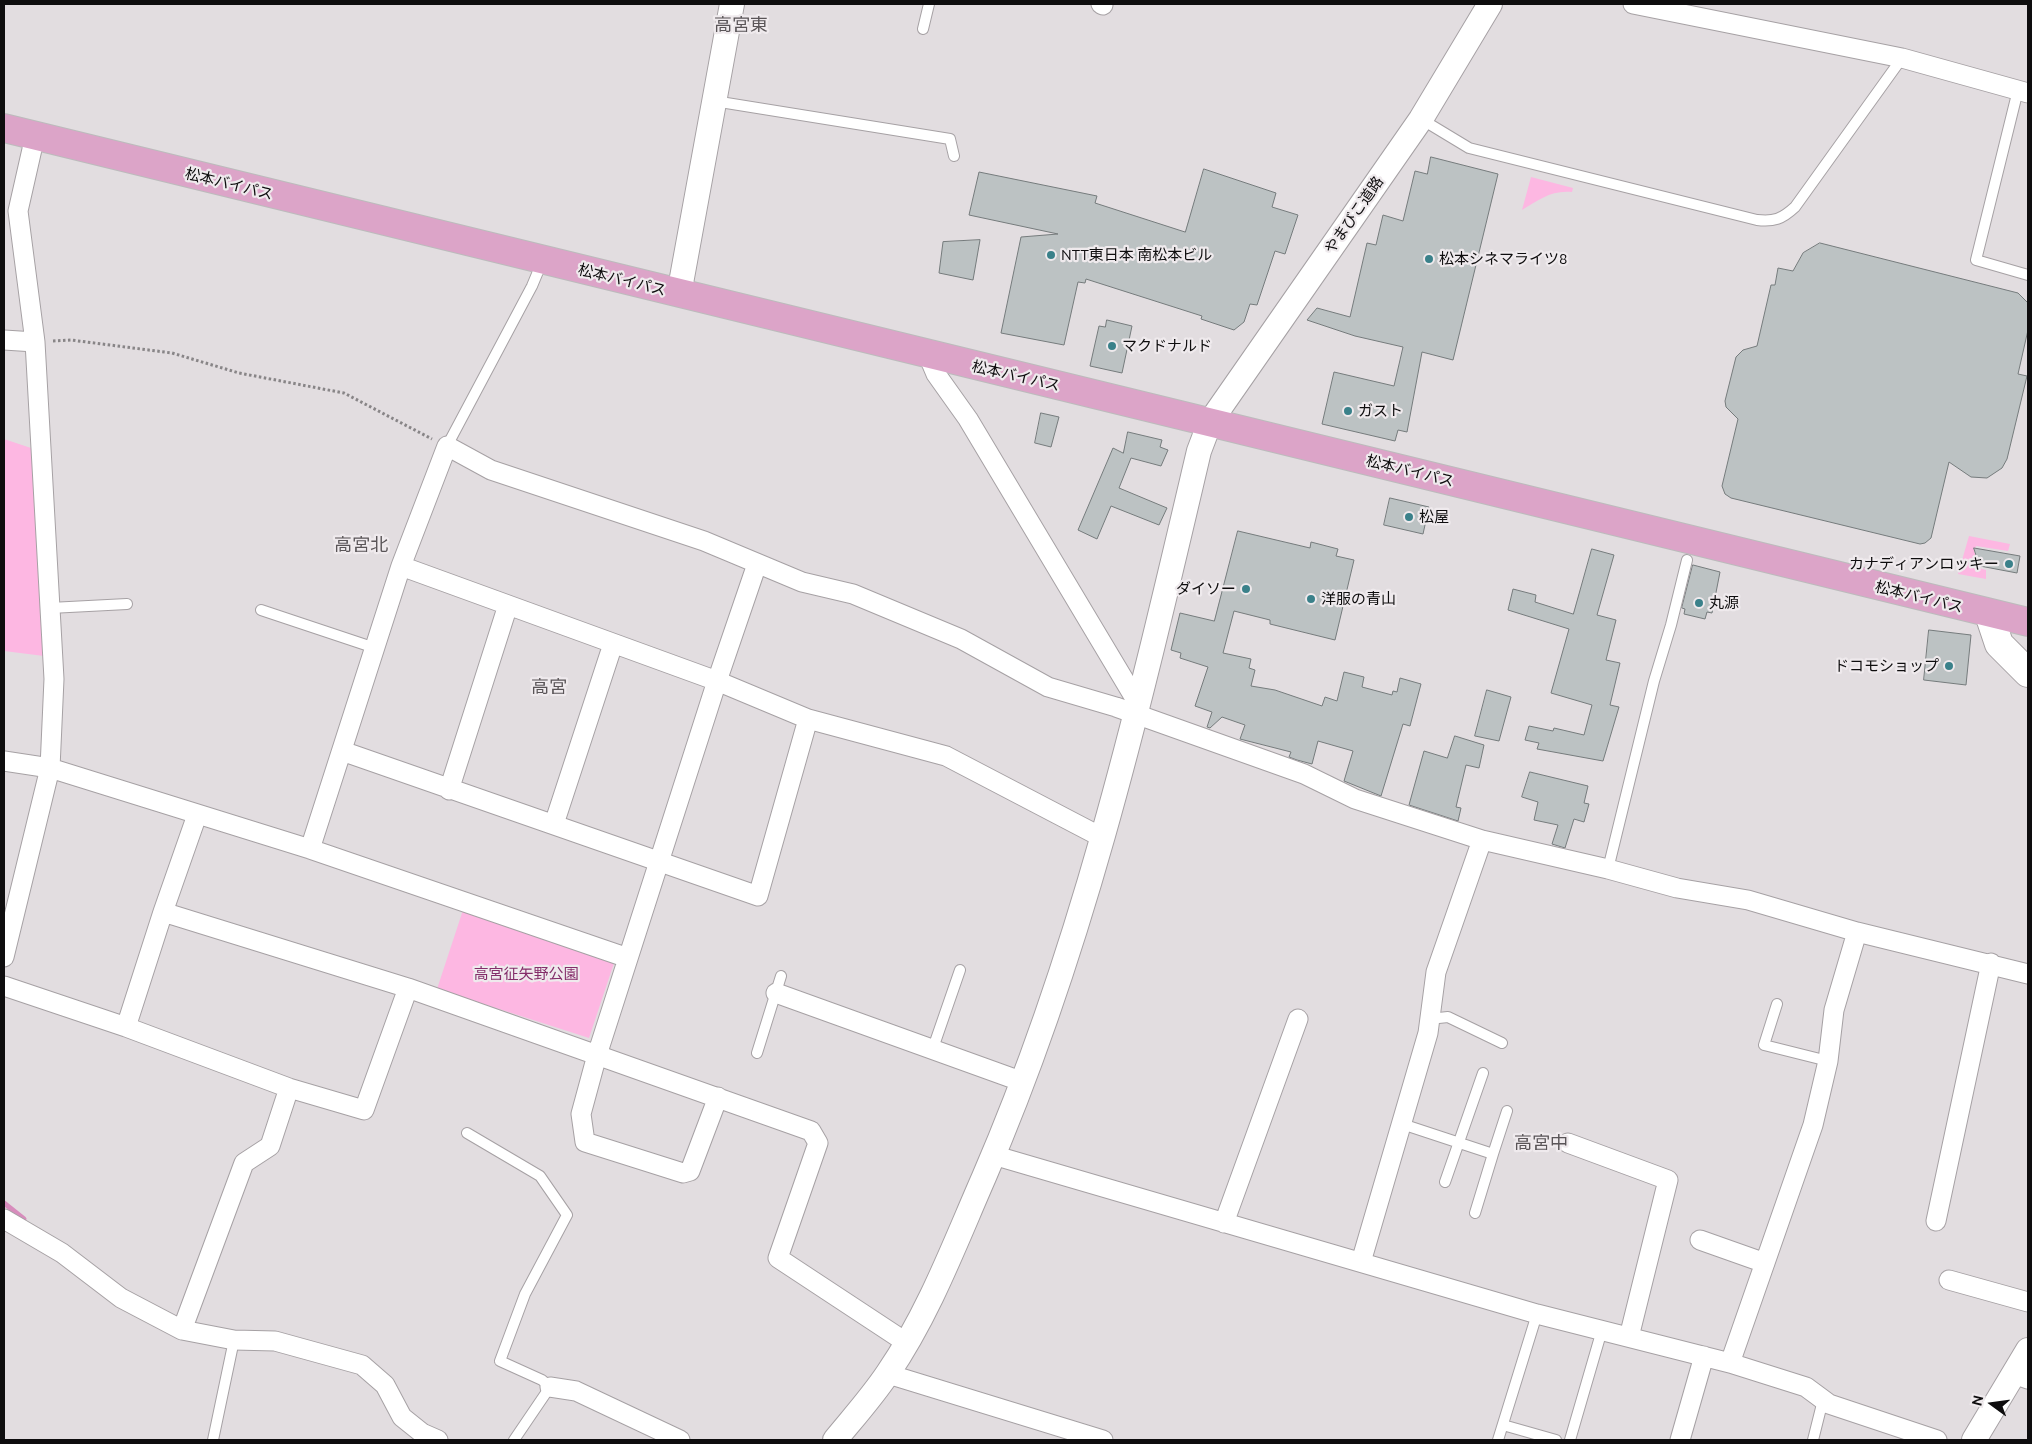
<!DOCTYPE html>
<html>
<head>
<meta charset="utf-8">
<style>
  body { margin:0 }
  #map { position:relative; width:2032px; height:1444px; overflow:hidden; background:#e2dde0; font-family:Ubuntu,sans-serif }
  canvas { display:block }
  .frame { position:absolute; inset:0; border:5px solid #0e0d0e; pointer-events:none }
  .north { position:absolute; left:1967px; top:1379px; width:50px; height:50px; -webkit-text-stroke:4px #efeaed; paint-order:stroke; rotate:284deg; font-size:14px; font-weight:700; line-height:20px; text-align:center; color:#0e0d0e }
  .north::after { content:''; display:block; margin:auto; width:18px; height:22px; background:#0e0d0e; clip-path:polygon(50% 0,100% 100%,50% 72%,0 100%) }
</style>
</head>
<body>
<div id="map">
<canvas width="2032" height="1444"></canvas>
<div class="frame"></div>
<div class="north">N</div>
</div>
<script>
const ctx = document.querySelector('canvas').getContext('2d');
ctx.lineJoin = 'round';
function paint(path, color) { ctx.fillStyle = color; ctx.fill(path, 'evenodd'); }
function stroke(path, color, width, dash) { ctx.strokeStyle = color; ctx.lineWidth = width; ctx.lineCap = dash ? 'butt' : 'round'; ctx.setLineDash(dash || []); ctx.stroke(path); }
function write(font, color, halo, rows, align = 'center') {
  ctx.font = font + ' Ubuntu,"Noto Sans JP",sans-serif'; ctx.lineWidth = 4.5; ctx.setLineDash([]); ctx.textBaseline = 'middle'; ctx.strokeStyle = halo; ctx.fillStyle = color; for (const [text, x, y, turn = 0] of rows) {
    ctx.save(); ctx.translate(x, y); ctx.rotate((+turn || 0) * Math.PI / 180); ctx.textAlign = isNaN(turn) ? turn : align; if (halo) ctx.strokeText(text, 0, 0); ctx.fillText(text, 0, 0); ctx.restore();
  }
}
const green = new Path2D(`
  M 1531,177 L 1573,188 L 1572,192 C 1551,190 1539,200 1522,210 Z
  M 4,439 L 34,449 L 44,656 L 4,651 Z
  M 1969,536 L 2010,544 L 2008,551 L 1976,546 L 1974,551 L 1979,568 L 1986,570 L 1986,579 L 1958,574 Z
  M 463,910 L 615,960 L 589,1038 L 437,989 Z`);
const stream = new Path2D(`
  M 4,1203 L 24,1219`);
const building = new Path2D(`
  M 1431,157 L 1498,174 L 1453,360 L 1422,352 L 1407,432 L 1398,430 L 1395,441 L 1322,424 L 1334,372 L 1394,386 L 1403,347 L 1355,336 L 1307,320 L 1317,308 L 1350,317 L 1367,243 L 1376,245 L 1383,215 L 1403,221 L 1415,171 L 1427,174 Z
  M 1204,169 L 1276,193 L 1272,207 L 1298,215 L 1285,254 L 1275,251 L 1257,305 L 1250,304 L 1244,322 L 1234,330 L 1201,319 L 1202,316 L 1086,279 L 1085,283 L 1078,282 L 1064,345 L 1001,333 L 1021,237 L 1058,234 L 969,215 L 979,172 L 1097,196 L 1095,203 L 1185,232 Z
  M 980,240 L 973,280 L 939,273 L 943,242 Z
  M 1820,243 L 2018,293 L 2028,303 L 2028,330 L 2018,374 L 2027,376 L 2007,459 L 2002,468 L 1987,478 L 1971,477 L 1949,462 L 1931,538 L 1925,543 L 1920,544 L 1731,498 L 1725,494 L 1722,486 L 1738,419 L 1726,407 L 1725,401 L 1736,357 L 1743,350 L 1757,346 L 1771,285 L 1775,285 L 1778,268 L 1793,271 L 1803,253 Z
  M 1107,320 L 1132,326 L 1122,373 L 1090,366 L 1099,326 L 1105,327 Z
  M 1041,413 L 1059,417 L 1051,447 L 1035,443 Z
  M 1128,432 L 1162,440 L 1160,447 L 1168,450 L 1161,466 L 1131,458 L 1119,488 L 1167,508 L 1159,525 L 1111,506 L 1097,539 L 1078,530 L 1113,448 L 1123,453 Z
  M 1390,498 L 1429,507 L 1423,534 L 1384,525 Z
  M 1238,531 L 1310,548 L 1311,542 L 1338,549 L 1336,556 L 1354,560 L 1335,640 L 1270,624 L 1270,620 L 1234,611 L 1223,653 L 1251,659 L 1249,668 L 1255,670 L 1251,686 L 1275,690 L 1322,706 L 1325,697 L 1337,701 L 1344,672 L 1364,677 L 1362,687 L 1392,695 L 1393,691 L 1397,692 L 1400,678 L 1421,684 L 1410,726 L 1403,724 L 1381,796 L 1344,781 L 1353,751 L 1318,741 L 1312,764 L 1297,760 L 1289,757 L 1291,752 L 1240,739 L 1245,725 L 1222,717 L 1210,728 L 1207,727 L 1212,712 L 1195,706 L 1208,667 L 1180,658 L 1181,653 L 1171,650 L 1180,613 L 1214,621 Z
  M 1974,548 L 2020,556 L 2017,573 L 1980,566 Z
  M 1592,549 L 1614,555 L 1597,615 L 1616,620 L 1606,660 L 1620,663 L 1610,705 L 1619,707 L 1603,761 L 1537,749 L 1539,743 L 1525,740 L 1529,726 L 1553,731 L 1554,728 L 1584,735 L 1592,705 L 1551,693 L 1569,629 L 1508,610 L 1513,589 L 1536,595 L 1535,602 L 1573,614 Z
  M 1693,565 L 1720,572 L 1712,613 L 1707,612 L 1705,619 L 1684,614 L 1685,609 L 1682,608 Z
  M 1929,630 L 1971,635 L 1966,685 L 1924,680 Z
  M 1487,690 L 1511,697 L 1499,741 L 1475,736 Z
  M 1455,736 L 1484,745 L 1479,768 L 1466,765 L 1456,807 L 1461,808 L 1458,821 L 1409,805 L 1424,751 L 1447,758 Z
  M 1530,772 L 1588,786 L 1584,803 L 1589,804 L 1584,822 L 1574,819 L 1565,848 L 1552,844 L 1558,825 L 1534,820 L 1538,802 L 1522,797 Z`);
const path = new Path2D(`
  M 53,341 L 71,340 L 172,353 L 239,373 L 344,393 L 432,439`);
const service = new Path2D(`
  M 923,29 L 929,4
  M 2018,90 L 1976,260 L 2028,275
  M 714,101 L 950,139 L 954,156
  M 1421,119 L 1469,148 L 1757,220 C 1774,222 1782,219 1795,207 L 1902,58
  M 447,446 L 532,286 L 542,262
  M 50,608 L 127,604
  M 261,610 L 375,648
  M 1608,869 L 1654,681 L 1671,625 L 1687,560
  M 1777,1004 L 1764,1045 L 1828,1061
  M 1429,1019 L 1448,1017 L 1502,1043
  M 932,1051 L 960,970
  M 757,1053 L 781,976
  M 1402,1124 L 1493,1154 L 1507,1111
  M 467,1133 L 540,1176 L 567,1215 L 525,1294 L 500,1361 L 542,1380 L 550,1387 L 514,1440
  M 1445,1182 L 1483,1073
  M 1475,1213 L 1493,1154
  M 1503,1425 L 1556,1440
  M 213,1440 L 234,1340
  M 1498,1440 L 1537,1314
  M 1570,1440 L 1602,1330
  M 1813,1440 L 1823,1400`);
const minor = new Path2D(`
  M 1101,4 L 1103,5
  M 1633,4 L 1902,58 L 2028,93
  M 4,340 L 35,342
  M 928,355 L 936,374 L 968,419 L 1139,705
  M 401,566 L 717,681 L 808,719 L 946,756 L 1103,838
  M 342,751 L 758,896 L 808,719
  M 4,761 L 50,768 L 310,849 L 628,958
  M 449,790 L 508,605
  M 554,824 L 613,644
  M 310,849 L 401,566 L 447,446 L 491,470 L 704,541 L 802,582 L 853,594 L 961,639 L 1048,687 L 1116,707 L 1304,774 L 1355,799 L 1482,840 L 1608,869 L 1677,888 L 1748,900 L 1857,932 L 2028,974
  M 163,912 L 197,815
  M 4,957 L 50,768 L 54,679 L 35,342 L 18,211 L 35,136
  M 4,986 L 126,1027 L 289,1088 L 364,1110 L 408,988
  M 776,993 L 1023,1082
  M 126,1027 L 163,912 L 408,988 L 811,1131 L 818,1143 L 778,1258 L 907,1343
  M 718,1097 L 690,1171 L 683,1173 L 585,1142 L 581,1114 L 597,1055 L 717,681 L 757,564
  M 1568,1143 L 1668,1180 L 1629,1337
  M 993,1155 L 1537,1314 L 1730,1363 L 1806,1387 L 1829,1404 L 1937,1440
  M 4,1219 L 62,1253 L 121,1298 L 182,1330 L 234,1340 L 275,1341 L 362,1365 L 385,1385 L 402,1417 L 422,1433 L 438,1440
  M 1936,1221 L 1991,963
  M 1224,1223 L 1298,1019
  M 1700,1240 L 1765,1263
  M 1361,1262 L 1428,1033 L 1436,972 L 1482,840
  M 1949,1280 L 2028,1302
  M 182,1330 L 244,1163 L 270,1146 L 289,1088
  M 1730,1363 L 1813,1125 L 1828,1061 L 1834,1010 L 1857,932
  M 888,1374 L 1103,1440
  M 2014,1374 L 2028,1379
  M 550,1387 L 576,1391 L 680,1440
  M 1680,1440 L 1704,1356`);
const tertiary = new Path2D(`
  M 679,294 L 732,4
  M 835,1440 C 853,1418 872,1397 888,1373 C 929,1313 955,1243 984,1177 C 1085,944 1141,697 1199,451 L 1210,422 L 1421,119 L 1490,4
  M 1974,1440 L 2028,1350`);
const secondary = new Path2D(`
  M 1989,614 L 1999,644 L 2028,673`);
const trunk = new Path2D(`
  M 4,128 L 2028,622`);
const markers = [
  [1051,255,5,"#3a818a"],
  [1429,259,5,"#3a818a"],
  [1112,346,5,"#3a818a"],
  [1348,411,5,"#3a818a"],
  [1409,517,5,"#3a818a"],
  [2009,564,5,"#3a818a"],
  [1246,589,5,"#3a818a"],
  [1311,599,5,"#3a818a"],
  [1699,603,5,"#3a818a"],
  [1949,666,5,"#3a818a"]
];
const streetNames = [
  ["松本バイパス",229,184,14],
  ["やまびこ道路",1354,215,-55],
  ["松本バイパス",622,280,14],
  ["松本バイパス",1016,376,13],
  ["松本バイパス",1410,471,14],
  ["松本バイパス",1919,597,14]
];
const poiNames = [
  ["NTT東日本 南松本ビル",1061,255],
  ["松本シネマライツ8",1439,259],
  ["マクドナルド",1122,346],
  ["ガスト",1358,411],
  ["松屋",1419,517],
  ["カナディアンロッキー",1999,564,"right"],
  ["ダイソー",1236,589,"right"],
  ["洋服の青山",1321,599],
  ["丸源",1709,603],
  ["ドコモショップ",1939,666,"right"]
];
const parkNames = [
  ["高宮征矢野公園",526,974]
];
const quarterNames = [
  ["高宮東",741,25],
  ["高宮北",361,545],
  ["高宮",549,687],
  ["高宮中",1541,1143]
];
paint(green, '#fdb7e2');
stroke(stream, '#d78cbc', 5);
paint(building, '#bcc2c3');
stroke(building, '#757b7c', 1);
stroke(service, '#a6a1a4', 12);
stroke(minor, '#a6a1a4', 21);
stroke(tertiary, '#a6a1a4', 26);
stroke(secondary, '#a6a1a4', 30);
stroke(trunk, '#bcbbbc', 30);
stroke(path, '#888587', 3, [2.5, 2.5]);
stroke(service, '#fff', 10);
stroke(minor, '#fff', 19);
stroke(tertiary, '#fff', 24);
stroke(secondary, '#fff', 28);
stroke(trunk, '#dca4c8', 28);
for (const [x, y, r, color] of markers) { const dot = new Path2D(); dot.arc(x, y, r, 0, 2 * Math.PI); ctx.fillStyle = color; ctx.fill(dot); stroke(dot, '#efeaed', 2); }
write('15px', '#0e0d0e', '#efeaed', streetNames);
write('15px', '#0e0d0e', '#efeaed', poiNames, 'left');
write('15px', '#842d6a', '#efeaed', parkNames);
write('18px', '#5a5558', '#efeaed', quarterNames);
</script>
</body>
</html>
